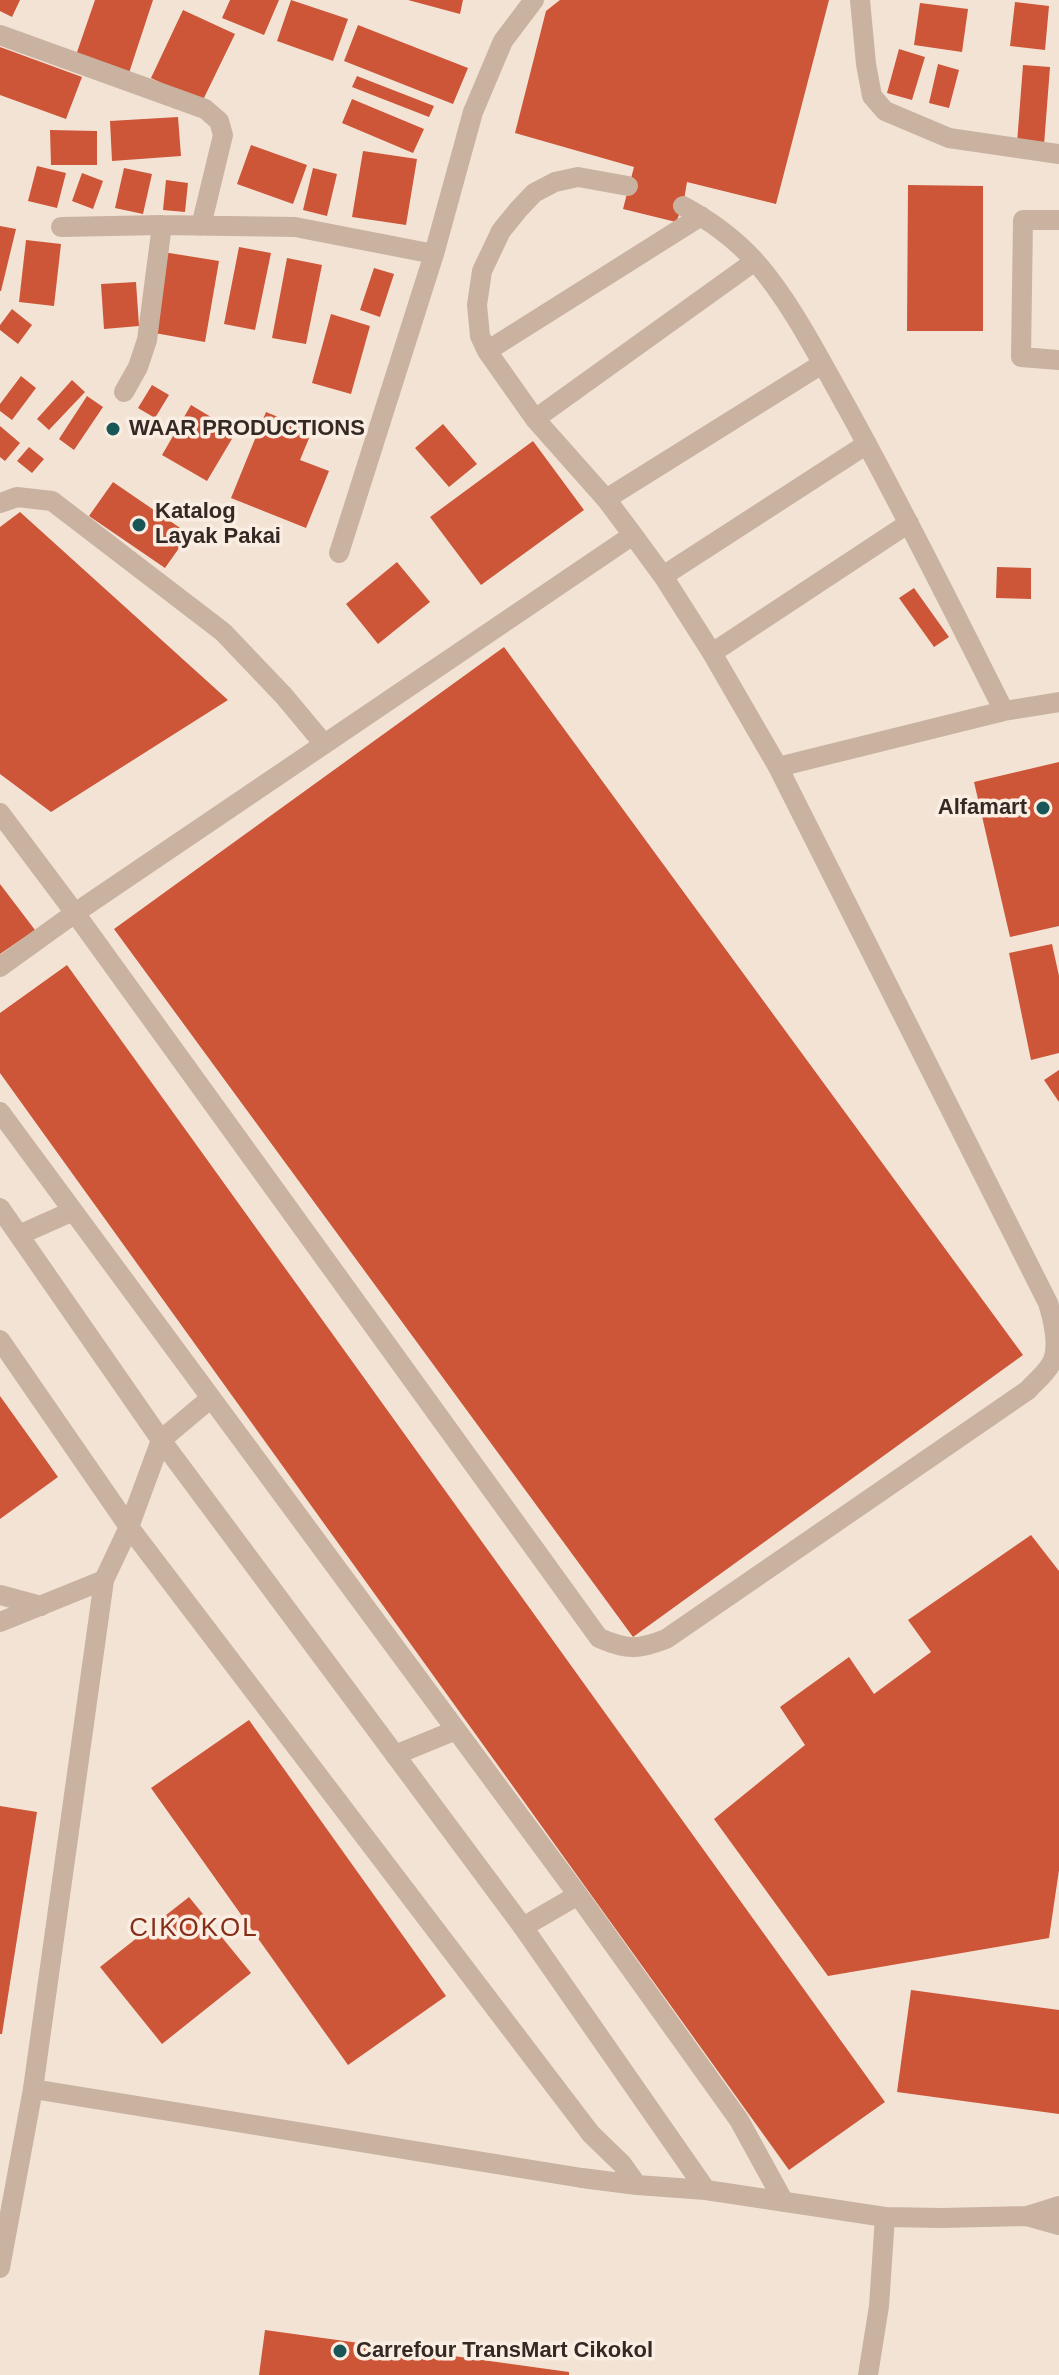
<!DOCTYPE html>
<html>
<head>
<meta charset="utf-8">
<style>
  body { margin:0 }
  canvas { display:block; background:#f2e3d5 }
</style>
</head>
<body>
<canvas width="1059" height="2375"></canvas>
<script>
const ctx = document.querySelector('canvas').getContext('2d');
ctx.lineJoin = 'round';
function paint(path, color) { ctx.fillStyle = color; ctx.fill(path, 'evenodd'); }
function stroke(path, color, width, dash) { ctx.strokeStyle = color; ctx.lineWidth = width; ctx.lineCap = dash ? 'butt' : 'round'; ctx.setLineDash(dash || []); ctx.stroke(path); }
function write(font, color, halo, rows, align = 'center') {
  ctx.font = font + ' Helvetica,sans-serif'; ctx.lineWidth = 7; ctx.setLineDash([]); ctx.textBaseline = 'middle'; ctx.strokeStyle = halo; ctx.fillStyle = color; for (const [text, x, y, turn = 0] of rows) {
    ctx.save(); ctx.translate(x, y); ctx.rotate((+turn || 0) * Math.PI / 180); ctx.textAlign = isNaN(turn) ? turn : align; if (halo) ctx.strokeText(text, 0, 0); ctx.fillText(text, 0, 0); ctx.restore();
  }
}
const building = new Path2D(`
  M 0,0 L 20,0 L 12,17 L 0,11 Z
  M 95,0 L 153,0 L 128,76 L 75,58 Z
  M 230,0 L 279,0 L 264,35 L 222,18 Z
  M 291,0 L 348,19 L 333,61 L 277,41 Z
  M 408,0 L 463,0 L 460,14 Z
  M 560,0 L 829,0 L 776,204 L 687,182 L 683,206 L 676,222 L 623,209 L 634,167 L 515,133 L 546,11 Z
  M 1015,2 L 1049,6 L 1045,50 L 1010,46 Z
  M 920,3 L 968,9 L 962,52 L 914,45 Z
  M 183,10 L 235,34 L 202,102 L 151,78 Z
  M 358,25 L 468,68 L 453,104 L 344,61 Z
  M 0,47 L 82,77 L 66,119 L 0,95 Z
  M 899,49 L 925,57 L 912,100 L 887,93 Z
  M 938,64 L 959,70 L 949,108 L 929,103 Z
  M 1023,65 L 1050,67 L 1044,145 L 1017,143 Z
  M 357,76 L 434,106 L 429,117 L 352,87 Z
  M 352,99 L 424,129 L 413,153 L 342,123 Z
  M 178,117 L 181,156 L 112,161 L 110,121 Z
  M 50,130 L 97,131 L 97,165 L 51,165 Z
  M 251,145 L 307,165 L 293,204 L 237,184 Z
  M 363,151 L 417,159 L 406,225 L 352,217 Z
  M 37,166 L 66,173 L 57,208 L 28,201 Z
  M 124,168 L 152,174 L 143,214 L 115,208 Z
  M 313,168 L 337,174 L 327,216 L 303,210 Z
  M 82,173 L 103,181 L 93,209 L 72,201 Z
  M 166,180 L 188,183 L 185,212 L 163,210 Z
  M 908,185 L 983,186 L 983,331 L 907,331 Z
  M 0,226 L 16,229 L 1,291 L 0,291 Z
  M 26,240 L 61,244 L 54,306 L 19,302 Z
  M 239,247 L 271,253 L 255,330 L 224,324 Z
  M 163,252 L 219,261 L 205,342 L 149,332 Z
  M 287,258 L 322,265 L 306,344 L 272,338 Z
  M 374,268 L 394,274 L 380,317 L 360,310 Z
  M 136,282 L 139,326 L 104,329 L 101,284 Z
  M 12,309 L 32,325 L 18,344 L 0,330 L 0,325 Z
  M 331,314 L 370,326 L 351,394 L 312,383 Z
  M 21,376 L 36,388 L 12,420 L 0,411 L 0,404 Z
  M 72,380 L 85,392 L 49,430 L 37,419 Z
  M 152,385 L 169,395 L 155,418 L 138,408 Z
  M 87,396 L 103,407 L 74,450 L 59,439 Z
  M 191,405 L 236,432 L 207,481 L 162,455 Z
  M 266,412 L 312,431 L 300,460 L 329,471 L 306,528 L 231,498 Z
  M 443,424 L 477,464 L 449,487 L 415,448 Z
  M 0,426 L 20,443 L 5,461 L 0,457 Z
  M 533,441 L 584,510 L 481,585 L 430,517 Z
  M 29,447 L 44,459 L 32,473 L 17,461 Z
  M 113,482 L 189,534 L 165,568 L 89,516 Z
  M 20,512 L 228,700 L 51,812 L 0,774 L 0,527 Z
  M 397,562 L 430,602 L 378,644 L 346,604 Z
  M 997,567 L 1031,568 L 1031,599 L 996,598 Z
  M 914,588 L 949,637 L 934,647 L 899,598 Z
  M 504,647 L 1023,1355 L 633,1637 L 114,929 Z
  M 1059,762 L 1059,926 L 1010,937 L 974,782 Z
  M 0,884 L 35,930 L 0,954 Z
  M 1052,944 L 1059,976 L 1059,1053 L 1031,1060 L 1009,953 Z
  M 67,965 L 885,2102 L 789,2170 L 0,1073 L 0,1013 Z
  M 1059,1070 L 1059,1102 L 1044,1080 Z
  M 0,1396 L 58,1477 L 0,1519 Z
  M 1031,1535 L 1059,1571 L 1059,1870 L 1049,1938 L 828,1976 L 714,1819 L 805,1745 L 780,1707 L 849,1657 L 874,1694 L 931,1652 L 908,1620 Z
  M 249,1720 L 446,1996 L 348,2065 L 151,1788 Z
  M 0,1806 L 37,1812 L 2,2034 L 0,2034 Z
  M 189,1897 L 251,1973 L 162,2044 L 100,1967 Z
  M 911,1990 L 1059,2010 L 1059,2114 L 897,2092 Z
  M 265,2330 L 569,2372 L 569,2375 L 259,2375 Z`);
const lane = new Path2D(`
  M 683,206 C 709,220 734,238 755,261 C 791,302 818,356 845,404 C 901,505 952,608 1004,711
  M 1059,220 L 1023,220 L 1021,357 L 1059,360
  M 487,351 L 701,216
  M 535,419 L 755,261
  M 606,499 L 822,364
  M 0,503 L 17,497 L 52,501 L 223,632 L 284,696 L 324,744
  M 663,576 L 867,444
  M 712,653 L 909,523
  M 778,767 L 1004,711 L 1059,702
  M 0,813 L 75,913 L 599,1638 C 627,1650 638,1650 666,1639 L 1028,1390 C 1036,1381 1048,1372 1053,1360 C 1059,1345 1053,1319 1048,1303 L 778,767 L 712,653 L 663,576 L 633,535 L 606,499 L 535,419 L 487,351 L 480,336 L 477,305 L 482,271 L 501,231 L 518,210 L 534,193 L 555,182 L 578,177 L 628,186
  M 0,967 L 75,913 L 633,535
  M 0,1112 L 578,1895 L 739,2120 L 784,2202
  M 19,1235 L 73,1211
  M 161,1440 L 211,1398
  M 0,1622 L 104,1580
  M 395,1755 L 456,1730
  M 523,1927 L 578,1895
  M 33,2089 L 582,2178
  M 868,2375 L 879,2306 L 885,2217`);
const street = new Path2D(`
  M 860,0 L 866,64 L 872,96 L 885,111 L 949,138 L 1059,154
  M 0,35 L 205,109 L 219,121 L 223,135 L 201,226
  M 61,227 L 162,225 L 295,227 L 434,254
  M 124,392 L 138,367 L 147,340 L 162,225
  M 339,553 L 434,254 L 473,112 L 503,41 L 534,0
  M 0,1208 L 161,1440 L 523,1927 L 706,2190
  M 0,1340 L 129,1527 L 591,2134 L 622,2164 L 637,2185
  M 0,1595 L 41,1606
  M 582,2178 L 637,2185 L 706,2190 L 885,2217 L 942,2218 L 1027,2216 L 1059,2206
  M 1027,2216 L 1059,2225
  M 0,2268 L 33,2089 L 104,1580 L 129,1527 L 161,1440`);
const markers = [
  [113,429,8,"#185657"],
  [139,525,8,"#185657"],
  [1043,808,8,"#185657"],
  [340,2351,8,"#185657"]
];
const poiNames = [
  ["WAAR PRODUCTIONS",129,429],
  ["Katalog",155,512],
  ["Layak Pakai",155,537],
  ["Alfamart",1027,808,"right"],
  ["Carrefour TransMart Cikokol",356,2351]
];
const quarterNames = [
  ["CIKOKOL",194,1929]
];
paint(building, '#cd5538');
stroke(lane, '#cab2a1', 20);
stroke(street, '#cab2a1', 20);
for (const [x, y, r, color] of markers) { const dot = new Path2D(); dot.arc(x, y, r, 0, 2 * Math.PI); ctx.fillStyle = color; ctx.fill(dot); stroke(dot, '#faede2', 3); }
write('bold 22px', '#342924', '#faede2', poiNames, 'left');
ctx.letterSpacing = '2px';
write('26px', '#872e19', '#faede2', quarterNames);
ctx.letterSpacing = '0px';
</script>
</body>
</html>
